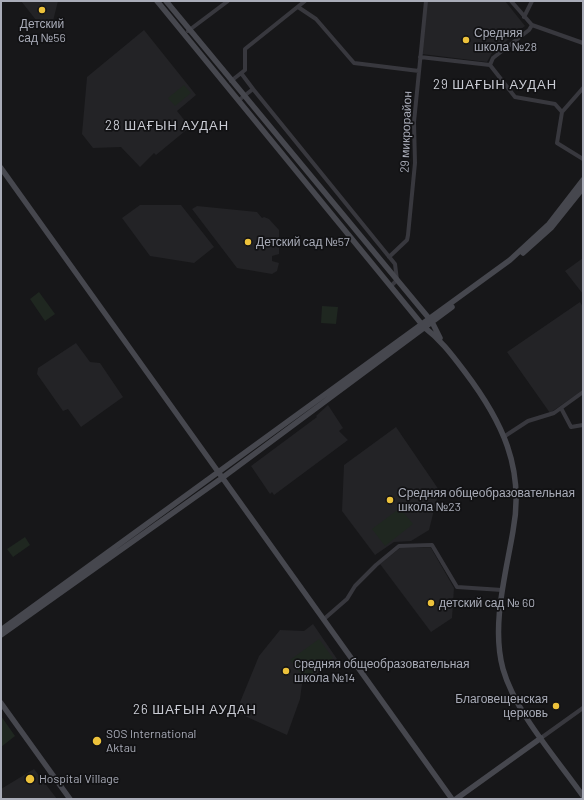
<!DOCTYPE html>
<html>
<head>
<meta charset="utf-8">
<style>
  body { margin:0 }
  #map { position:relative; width:584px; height:800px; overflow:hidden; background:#171719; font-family:Barlow,sans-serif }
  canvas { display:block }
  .frame { position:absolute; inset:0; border:2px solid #a9acb8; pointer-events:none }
</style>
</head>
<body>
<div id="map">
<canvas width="584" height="800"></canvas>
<div class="frame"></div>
</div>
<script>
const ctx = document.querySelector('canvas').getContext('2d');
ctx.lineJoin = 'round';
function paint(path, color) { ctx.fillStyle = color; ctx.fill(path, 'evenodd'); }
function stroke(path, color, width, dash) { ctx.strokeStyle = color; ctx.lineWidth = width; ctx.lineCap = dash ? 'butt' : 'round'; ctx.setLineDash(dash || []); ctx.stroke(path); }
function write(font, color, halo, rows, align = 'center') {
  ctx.font = font + ' Barlow,sans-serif'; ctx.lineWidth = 3.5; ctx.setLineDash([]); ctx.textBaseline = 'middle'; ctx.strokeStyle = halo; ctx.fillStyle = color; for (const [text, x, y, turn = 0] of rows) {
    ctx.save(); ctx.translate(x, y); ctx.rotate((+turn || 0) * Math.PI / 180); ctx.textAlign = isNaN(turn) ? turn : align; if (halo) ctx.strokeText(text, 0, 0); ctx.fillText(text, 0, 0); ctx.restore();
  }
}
const built = new Path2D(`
  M 21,1 L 58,1 L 52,25 L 36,20 Z
  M 427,1 L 505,1 L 525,26 L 492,53 L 487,62 L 422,54 Z
  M 144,30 L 196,95 L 177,111 L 190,127 L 156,155 L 154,153 L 140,167 L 121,147 L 93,148 L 82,134 L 87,77 Z
  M 140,205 L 181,205 L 214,247 L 194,263 L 150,256 L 122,218 Z
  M 197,206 L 257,212 L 262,218 L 264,217 L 269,219 L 279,230 L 279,254 L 272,256 L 272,261 L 279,263 L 277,271 L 272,274 L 237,268 L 192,209 Z
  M 583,258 L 583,294 L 565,271 Z
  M 580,302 L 583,307 L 583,390 L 550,413 L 507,352 Z
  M 76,343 L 90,362 L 100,363 L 123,397 L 81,427 L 68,409 L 63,411 L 37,374 L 38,368 Z
  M 328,405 L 343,428 L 339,431 L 348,440 L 274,495 L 272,492 L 270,494 L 251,466 L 317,417 L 316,416 Z
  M 396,427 L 439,490 L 429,530 L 411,541 L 394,542 L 375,555 L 342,511 L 344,465 Z
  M 400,548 L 431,548 L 454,588 L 452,618 L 431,632 L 380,564 Z
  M 313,624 L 337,659 L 302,684 L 300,699 L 287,735 L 236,712 L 259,656 L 280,630 L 304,631 Z
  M 34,769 L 57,799 L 1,799 L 1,789 Z`);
const green = new Path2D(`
  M 184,85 L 191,93 L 175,106 L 168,98 Z
  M 39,292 L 55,314 L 45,321 L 30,299 Z
  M 322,306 L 338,307 L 336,324 L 321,323 Z
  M 400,508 L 413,524 L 385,546 L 372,529 Z
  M 25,537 L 30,545 L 13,557 L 7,549 Z
  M 319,639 L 333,658 L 305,679 L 290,660 Z
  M 1,716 L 15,736 L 1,747 Z`);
const street = new Path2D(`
  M 511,1 L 532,25 L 583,43
  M 298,7 L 316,19 L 354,63 L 419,71
  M 524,17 L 532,1
  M 188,31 L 228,1
  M 420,57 L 490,65 L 515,97 L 555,104 L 562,112 L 557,143 L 583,159
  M 490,65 L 493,58 L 529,30 L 532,25
  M 241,73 L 253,89
  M 231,81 L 245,70 L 245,49 L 305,1
  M 239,100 L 253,89 L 395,264 L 397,280 L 391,286
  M 562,112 L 583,88
  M 389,257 L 407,240 L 408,235 L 415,163 L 414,122 L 426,1
  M 561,408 L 571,427 L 583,425
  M 505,436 L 528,421 L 554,413 L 583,392
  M 324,619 L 347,599 L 355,586 L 376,565 L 399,546 L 432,545 L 457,587 L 502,590
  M 541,738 L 583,708`);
const secondary = new Path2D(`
  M 157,1 L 424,327 C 441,340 452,355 465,372 C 502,421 525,468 513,531 C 506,573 491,626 503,669 C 515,712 557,759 583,796
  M 166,1 L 432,322 L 440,338
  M 1,168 L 452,799
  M 523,253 L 551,228 L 583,188
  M 1,630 L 510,260 L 549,224 L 583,180
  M 1,635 L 222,478 L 452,307
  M 1,703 L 70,799
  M 456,799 L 541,738`);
const markers = [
  [42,10,4,"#edc23b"],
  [466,40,4,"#edc23b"],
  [248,242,4,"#edc23b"],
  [390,500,4,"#edc23b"],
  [431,603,4,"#edc23b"],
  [286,671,4,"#edc23b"],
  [556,706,4,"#edc23b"],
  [97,741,5,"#edc23b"],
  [30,779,5,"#edc23b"]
];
const poiNames = [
  ["Детский",42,24,"center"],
  ["сад №56",42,38,"center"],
  ["Средняя",474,33],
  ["школа №28",474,47],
  ["Детский сад №57",256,242],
  ["Средняя общеобразовательная",398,493],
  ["школа №23",398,507],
  ["детский сад № 60",439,603],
  ["Cредняя общеобразовательная",294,664],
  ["школа №14",294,678],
  ["Благовещенская",548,699,"right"],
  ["церковь",548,713,"right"],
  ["SOS International",106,734],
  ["Aktau",106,748],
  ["Hospital Village",39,779]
];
const streetNames = [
  ["29 микрорайон",406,132,-88]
];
const neighbourhoodNames = [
  ["29 ШАҒЫН АУДАН",495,85],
  ["28 ШАҒЫН АУДАН",167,126],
  ["26 ШАҒЫН АУДАН",195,710]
];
paint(built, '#232326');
paint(green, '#1f2720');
stroke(street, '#38383e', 4);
stroke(secondary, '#46474e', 5.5);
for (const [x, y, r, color] of markers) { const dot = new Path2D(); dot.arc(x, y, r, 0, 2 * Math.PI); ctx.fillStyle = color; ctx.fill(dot); stroke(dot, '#121214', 1.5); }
write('12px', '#a9acb8', '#121214', poiNames, 'left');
write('12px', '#a9acb8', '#121214', streetNames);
ctx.letterSpacing = '1px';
write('13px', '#caccd4', '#121214', neighbourhoodNames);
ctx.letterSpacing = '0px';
</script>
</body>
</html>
